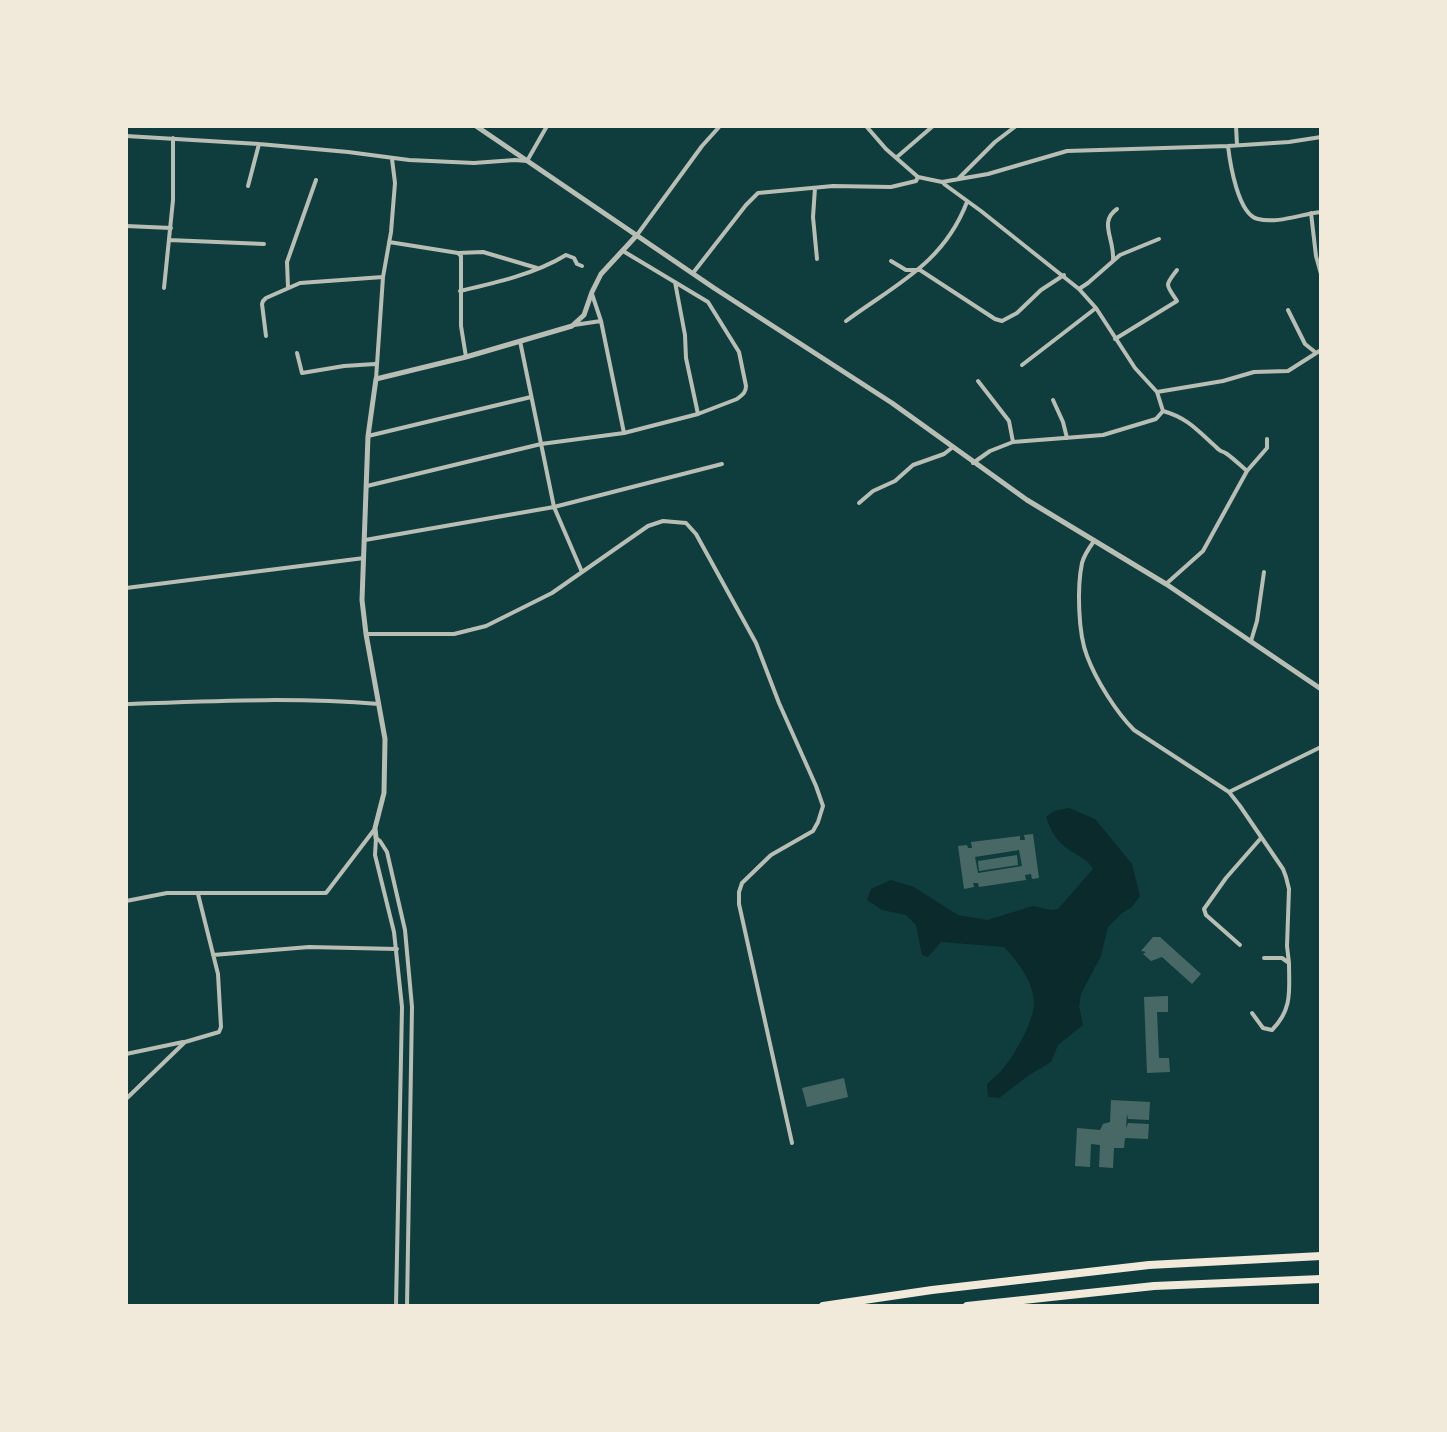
<!DOCTYPE html>
<html>
<head>
<meta charset="utf-8">
<style>
  body { margin:0 }
  #map { position:relative; width:1447px; height:1432px; overflow:hidden; background:#0f3d3e; font-family:"Golos Text",sans-serif }
  canvas { display:block }
  .frame { position:absolute; inset:0; border:128px solid #f1e9da; pointer-events:none }
</style>
</head>
<body>
<div id="map">
<canvas width="1447" height="1432"></canvas>
<div class="frame"></div>
</div>
<script>
const ctx = document.querySelector('canvas').getContext('2d');
ctx.lineJoin = 'round';
function paint(path, color) { ctx.fillStyle = color; ctx.fill(path, 'evenodd'); }
function stroke(path, color, width, dash) { ctx.strokeStyle = color; ctx.lineWidth = width; ctx.lineCap = dash ? 'butt' : 'round'; ctx.setLineDash(dash || []); ctx.stroke(path); }
const water = new Path2D(`
  M 1069,808 L 1095,819 L 1132,864 L 1140,896 L 1132,907 L 1122,913 L 1108,927 L 1101,956 L 1081,994 L 1079,1006 L 1083,1025 L 1058,1045 L 1051,1062 L 1029,1075 L 999,1098 L 988,1097 L 987,1084 C 993,1078 1000,1073 1005,1066 C 1016,1053 1035,1018 1034,1002 C 1033,981 1018,962 1004,947 L 941,942 L 928,957 L 922,955 L 916,925 L 906,915 L 882,910 L 867,900 L 871,889 L 891,880 L 914,887 L 958,915 L 987,920 L 1033,906 L 1051,910 L 1058,909 L 1093,869 C 1087,858 1077,856 1068,849 C 1057,842 1050,829 1046,817 L 1054,811 Z`);
const building = new Path2D(`
  M 1033,834 L 1039,878 L 1032,879 L 1031,874 L 1025,875 L 1026,880 L 979,887 L 978,883 L 973,883 L 974,887 L 964,889 L 958,846 L 967,845 L 968,848 L 972,848 L 971,842 L 1020,836 L 1020,840 L 1025,840 L 1024,835 ZM 1019,850 L 1022,866 L 978,873 L 975,857 Z
  M 1017,855 L 1018,865 L 979,871 L 978,861 Z
  M 1153,937 L 1160,937 L 1201,974 L 1192,984 L 1162,957 L 1151,961 L 1143,954 L 1146,952 L 1141,951 Z
  M 1168,996 L 1168,1012 L 1157,1012 L 1159,1058 L 1169,1058 L 1170,1072 L 1147,1073 L 1144,997 Z
  M 844,1078 L 848,1097 L 807,1107 L 802,1088 Z
  M 1111,1100 L 1150,1102 L 1149,1120 L 1128,1119 L 1127,1114 L 1126,1128 L 1128,1123 L 1149,1124 L 1148,1139 L 1125,1138 L 1124,1148 L 1114,1148 L 1113,1168 L 1099,1167 L 1100,1145 L 1091,1144 L 1090,1167 L 1075,1166 L 1077,1128 L 1100,1130 L 1103,1124 L 1110,1122 Z`);
const minor = new Path2D(`
  M 866,126 L 886,149 L 918,177 L 942,182 L 988,174 L 1067,151 L 1228,146 L 1289,142 L 1321,137
  M 1236,126 L 1237,145
  M 126,136 L 259,144 L 348,152 L 409,160 L 474,163 L 515,160 L 527,161 L 547,126
  M 1228,146 C 1230,163 1238,215 1258,219 C 1278,224 1301,214 1321,212
  M 897,157 L 933,126
  M 958,179 L 995,142 L 1016,126
  M 944,184 L 981,211 L 1079,289 L 1096,308 L 1135,368 L 1157,392 L 1163,411
  M 248,186 L 259,144
  M 815,188 L 813,217 L 817,259
  M 1311,213 L 1316,256 L 1321,274
  M 126,226 L 171,228
  M 637,235 L 702,146 L 720,126
  M 169,240 L 264,244
  M 389,242 L 458,253 L 461,256 L 461,326 L 466,357
  M 458,253 L 483,252 L 537,268
  M 891,261 L 906,270 L 920,270 L 995,319 L 1002,321 L 1017,313 L 1041,290 L 1064,275
  M 1113,261 C 1115,239 1098,222 1117,209
  M 693,273 L 746,205 L 758,193 L 833,186 L 891,187 L 916,181 L 918,177
  M 675,282 L 685,335 L 686,358 L 698,414
  M 288,287 L 287,262 L 316,180
  M 164,288 L 173,200 L 173,138
  M 1079,289 L 1088,283 L 1120,255 L 1159,239
  M 460,291 C 495,283 535,274 566,255 L 574,258 L 577,264 L 582,266
  M 592,294 L 601,321 L 624,433
  M 1288,310 L 1305,344 L 1315,352
  M 846,321 C 896,284 943,264 967,202
  M 574,325 L 601,321
  M 266,336 L 262,304 L 263,301 L 266,298 L 300,283 L 383,277
  M 1115,339 L 1177,301 C 1165,283 1165,286 1177,270
  M 520,341 L 554,507 L 582,572
  M 297,353 L 302,373 L 344,366 L 375,364
  M 1022,365 L 1096,308
  M 376,379 L 383,277 L 391,232 L 395,183 L 392,159
  M 978,381 L 1009,421 L 1013,442
  M 1157,392 L 1223,381 L 1254,372 L 1288,371 L 1321,350
  M 1053,400 L 1063,422 L 1067,438
  M 1163,411 C 1188,418 1198,431 1216,447 C 1223,454 1220,449 1227,454 C 1234,459 1241,466 1247,471
  M 368,436 L 531,397
  M 973,463 L 990,451 L 1013,442 L 1103,435 L 1156,419 L 1163,411
  M 367,486 L 541,444 L 624,433 L 698,414 L 737,399 C 742,395 746,393 746,386 L 739,352 L 708,302 L 623,251
  M 859,503 L 873,491 L 895,481 L 913,465 L 944,454 L 953,447
  M 365,540 L 554,507 L 722,464
  M 1094,541 C 1089,548 1084,555 1082,563 C 1077,587 1078,633 1087,656 C 1096,680 1116,712 1134,730 L 1229,792 L 1240,806 L 1283,869 L 1286,877 L 1289,889 L 1287,946 L 1289,963 L 1282,958 L 1264,958
  M 1166,584 L 1203,551 L 1247,471 L 1267,448 L 1267,439
  M 126,588 L 364,558
  M 366,634 L 454,634 L 486,626 L 552,593 L 648,526 L 663,521 L 686,523 L 696,534 L 756,643 L 779,703 L 816,786 L 823,806 L 818,822 L 813,831 L 771,855 L 742,883 L 739,892 L 739,904 L 792,1143
  M 1251,641 L 1257,621 L 1264,572
  M 126,704 C 211,701 295,697 379,704
  M 1229,792 L 1321,747
  M 376,838 L 380,841 L 387,852 L 405,930 L 412,1007 L 407,1306
  M 376,838 L 375,855 L 394,932 L 402,1007 L 396,1306
  M 126,901 L 167,893 L 326,893 L 374,830
  M 1240,945 L 1206,915 L 1204,909 L 1226,878 L 1261,838
  M 213,955 L 309,947 L 397,949
  M 1252,1013 L 1263,1028 L 1272,1030 C 1293,1009 1289,990 1289,963
  M 126,1054 L 183,1042
  M 126,1099 L 185,1042 L 219,1032 L 221,1027 L 218,974 L 198,894`);
const tertiary = new Path2D(`
  M 476,126 L 714,288 L 892,403 L 1027,500 L 1166,584 L 1321,689
  M 376,838 L 375,828 L 384,793 L 385,739 L 366,634 L 362,600 L 368,436 L 376,379 L 466,357 L 572,326 L 584,315 L 592,292 L 601,274 L 637,235`);
const motorway = new Path2D(`
  M 823,1306 L 932,1290 L 1149,1265 L 1321,1256
  M 967,1306 L 1154,1286 L 1321,1279`);
paint(water, '#0a2a2b');
paint(building, '#486865');
stroke(minor, '#b8beb3', 4);
stroke(tertiary, '#b8beb3', 5);
stroke(motorway, '#f1e9da', 8);
</script>
</body>
</html>
